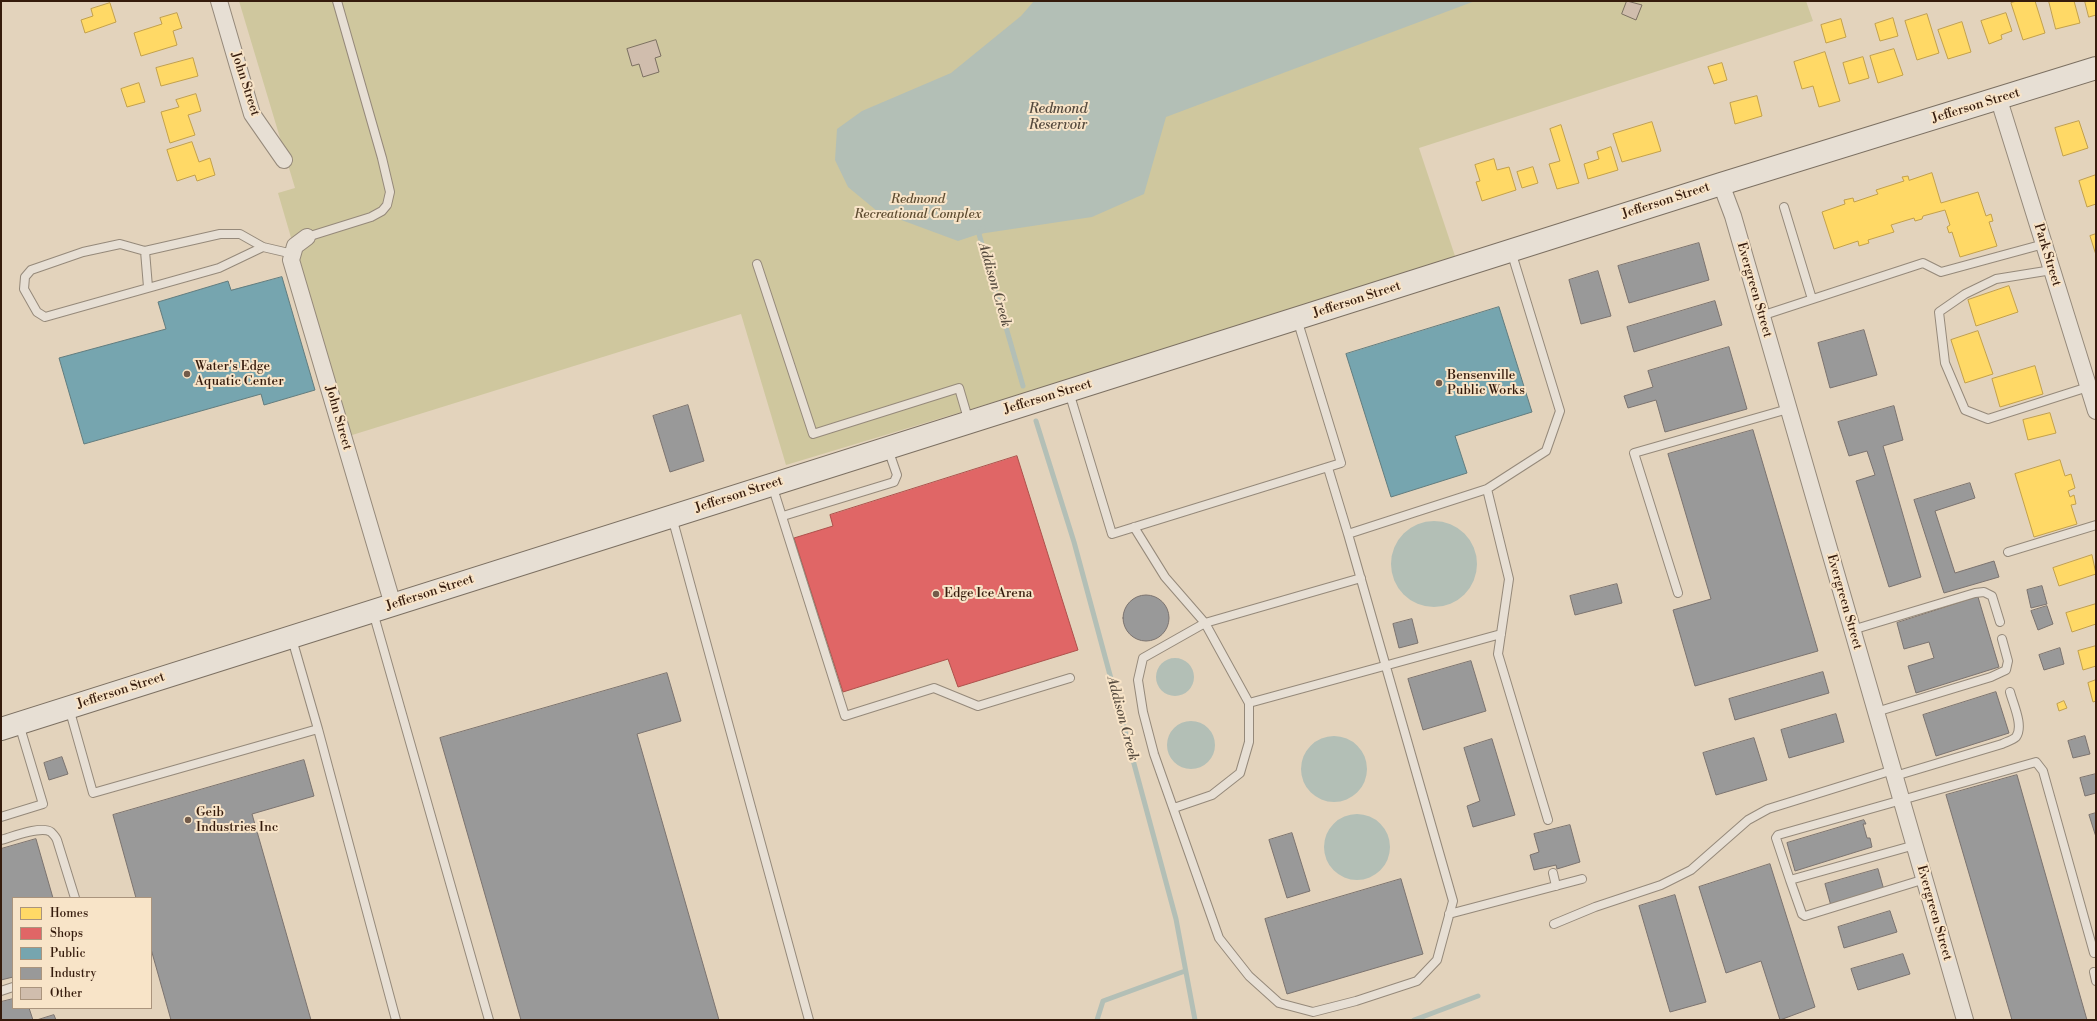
<!DOCTYPE html>
<html>
<head>
<meta charset="utf-8">
<style>
  body { margin:0 }
  #map { position:relative; width:2097px; height:1021px; overflow:hidden; background:#e3d3bc; font-family:"Libre Bodoni",serif }
  canvas { display:block }
  .frame { position:absolute; inset:0; border:2px solid #351b0c; pointer-events:none }
  .legend { position:absolute; left:12px; top:897px; width:140px; height:112px; box-sizing:border-box; background:#f8e4c8; border:1px solid #aa947d; margin:0; padding:5px 7px; list-style:none; font-size:12px; color:#351b0c }
  .legend li { display:flex; align-items:center; gap:8px; height:20px }
  .legend b { width:20px; border:1px solid #aa947d }
</style>
</head>
<body>
<div id="map">
<canvas width="2097" height="1021"></canvas>
<div class="frame"></div>
<ul class="legend">
<li><b style="height:11px;background:#ffd966"></b>Homes</li>
<li><b style="height:11px;background:#e06666"></b>Shops</li>
<li><b style="height:11px;background:#76a5af"></b>Public</li>
<li><b style="height:11px;background:#999"></b>Industry</li>
<li><b style="height:11px;background:#d0bdad"></b>Other</li>
</ul>
</div>
<script>
const ctx = document.querySelector('canvas').getContext('2d');
ctx.lineJoin = 'round';
function paint(path, color) { ctx.fillStyle = color; ctx.fill(path, 'evenodd'); }
function stroke(path, color, width, dash) { ctx.strokeStyle = color; ctx.lineWidth = width; ctx.lineCap = dash ? 'butt' : 'round'; ctx.setLineDash(dash || []); ctx.stroke(path); }
function write(font, color, halo, rows, align = 'center') {
  ctx.font = font + ' "Libre Bodoni",serif'; ctx.lineWidth = 4; ctx.setLineDash([]); ctx.textBaseline = 'middle'; ctx.strokeStyle = halo; ctx.fillStyle = color; for (const [text, x, y, turn = 0] of rows) {
    ctx.save(); ctx.translate(x, y); ctx.rotate((+turn || 0) * Math.PI / 180); ctx.textAlign = isNaN(turn) ? turn : align; if (halo) ctx.strokeText(text, 0, 0); ctx.fillText(text, 0, 0); ctx.restore();
  }
}
const green = new Path2D(`
  M 239,1 L 1806,1 L 1813,21 L 1419,148 L 1457,262 L 786,465 L 741,314 L 349,436 L 278,193 L 295,188 Z`);
const water = new Path2D(`
  M 1034,1 L 1475,1 L 1166,117 L 1144,194 L 1092,217 L 979,234 L 958,241 L 877,211 L 848,187 L 835,160 L 837,129 L 862,111 L 951,73 L 1021,16 Z
  M1391 564a43 43 0 1 1 86 0a43 43 0 1 1-86 0Z
  M1156 677a19 19 0 1 1 38 0a19 19 0 1 1-38 0Z
  M1167 745a24 24 0 1 1 48 0a24 24 0 1 1-48 0Z
  M1301 769a33 33 0 1 1 66 0a33 33 0 1 1-66 0Z
  M1324 847a33 33 0 1 1 66 0a33 33 0 1 1-66 0Z`);
const homes = new Path2D(`
  M 2017,1 L 2035,1 L 2045,33 L 2023,40 L 2011,3 Z
  M 2049,1 L 2074,1 L 2080,23 L 2056,29 Z
  M 2085,1 L 2096,1 L 2096,15 L 2089,17 Z
  M 110,3 L 116,22 L 85,33 L 81,20 L 93,16 L 91,9 Z
  M 177,13 L 182,28 L 173,31 L 177,45 L 141,56 L 134,33 L 162,24 L 160,18 Z
  M 2006,13 L 2012,31 L 2001,35 L 2002,39 L 1989,44 L 1981,21 Z
  M 1927,14 L 1939,53 L 1917,60 L 1905,21 Z
  M 1893,18 L 1898,36 L 1880,41 L 1875,24 Z
  M 1841,19 L 1846,37 L 1826,43 L 1821,25 Z
  M 1962,22 L 1971,52 L 1948,59 L 1938,30 Z
  M 1894,49 L 1903,75 L 1878,83 L 1870,56 Z
  M 1825,52 L 1840,101 L 1819,107 L 1813,86 L 1802,89 L 1794,62 Z
  M 1863,57 L 1869,78 L 1849,84 L 1843,63 Z
  M 193,58 L 198,76 L 161,86 L 156,68 Z
  M 1722,63 L 1727,80 L 1714,84 L 1708,67 Z
  M 139,83 L 145,102 L 127,107 L 121,89 Z
  M 196,94 L 201,111 L 188,115 L 195,135 L 170,143 L 161,112 L 179,107 L 176,100 Z
  M 1757,96 L 1762,116 L 1735,124 L 1730,103 Z
  M 2079,121 L 2088,148 L 2063,156 L 2055,128 Z
  M 1652,122 L 1661,151 L 1622,162 L 1613,134 Z
  M 1561,125 L 1579,183 L 1557,189 L 1549,164 L 1560,161 L 1550,129 Z
  M 192,142 L 199,162 L 210,158 L 215,175 L 197,181 L 195,175 L 177,181 L 167,150 Z
  M 1611,147 L 1618,170 L 1588,179 L 1584,164 L 1599,159 L 1597,152 Z
  M 1494,159 L 1497,170 L 1509,167 L 1516,190 L 1482,201 L 1476,182 L 1480,181 L 1475,165 Z
  M 1533,167 L 1538,183 L 1522,188 L 1517,172 Z
  M 1932,173 L 1941,203 L 1978,192 L 1986,216 L 1991,214 L 1993,221 L 1989,222 L 1997,246 L 1960,257 L 1952,232 L 1949,233 L 1947,227 L 1950,225 L 1945,210 L 1923,216 L 1922,219 L 1915,221 L 1914,218 L 1891,225 L 1894,232 L 1868,240 L 1869,243 L 1859,246 L 1858,241 L 1834,249 L 1822,212 L 1845,204 L 1844,200 L 1853,198 L 1854,202 L 1878,194 L 1876,190 L 1904,181 L 1902,177 L 1908,176 L 1909,180 Z
  M 2096,175 L 2096,204 L 2087,207 L 2079,181 Z
  M 2096,234 L 2096,255 L 2090,236 Z
  M 2009,286 L 2018,312 L 1976,326 L 1968,300 Z
  M 1978,331 L 1993,374 L 1965,383 L 1951,340 Z
  M 2035,366 L 2043,394 L 2000,407 L 1992,379 Z
  M 2050,413 L 2056,433 L 2028,440 L 2023,420 Z
  M 2060,460 L 2065,476 L 2071,474 L 2075,488 L 2068,491 L 2070,497 L 2074,495 L 2076,504 L 2071,505 L 2077,524 L 2034,537 L 2015,474 Z
  M 2092,555 L 2096,574 L 2059,586 L 2053,568 Z
  M 2096,604 L 2096,624 L 2072,632 L 2066,613 Z
  M 2096,646 L 2096,666 L 2083,670 L 2078,651 Z
  M 2096,680 L 2096,701 L 2093,702 L 2088,683 Z
  M 2064,701 L 2067,708 L 2059,711 L 2057,704 Z`);
const shops = new Path2D(`
  M 1017,456 L 1078,650 L 958,687 L 948,659 L 843,692 L 794,538 L 833,526 L 830,515 Z`);
const public = new Path2D(`
  M 282,277 L 315,390 L 264,405 L 261,394 L 84,444 L 59,358 L 166,329 L 158,302 L 228,281 L 231,290 Z
  M 1499,307 L 1532,412 L 1455,436 L 1467,473 L 1391,497 L 1346,354 Z`);
const industry = new Path2D(`
  M 1699,243 L 1709,280 L 1629,303 L 1618,266 Z
  M 1598,271 L 1611,316 L 1581,324 L 1569,280 Z
  M 1715,301 L 1722,325 L 1634,352 L 1627,327 Z
  M 1864,330 L 1877,375 L 1830,388 L 1818,343 Z
  M 1729,347 L 1747,409 L 1665,432 L 1656,400 L 1628,408 L 1624,396 L 1653,387 L 1648,371 Z
  M 688,405 L 704,461 L 670,472 L 653,416 Z
  M 1894,406 L 1903,440 L 1883,446 L 1921,577 L 1889,587 L 1856,481 L 1875,475 L 1867,451 L 1849,456 L 1838,422 Z
  M 1753,430 L 1818,651 L 1695,686 L 1673,610 L 1711,599 L 1668,454 Z
  M 1970,483 L 1975,498 L 1935,511 L 1955,573 L 1994,561 L 1999,577 L 1944,593 L 1914,500 Z
  M 1617,584 L 1622,603 L 1575,615 L 1570,596 Z
  M 2042,586 L 2047,604 L 2031,608 L 2027,590 Z
  M1123 618a23 23 0 1 1 46 0a23 23 0 1 1-46 0Z
  M 1978,597 L 1999,667 L 1916,693 L 1908,666 L 1934,658 L 1929,642 L 1904,649 L 1897,623 Z
  M 2047,606 L 2053,624 L 2038,630 L 2031,611 Z
  M 1412,619 L 1418,643 L 1399,648 L 1393,624 Z
  M 2060,648 L 2064,664 L 2044,670 L 2039,655 Z
  M 1471,661 L 1486,711 L 1423,730 L 1408,679 Z
  M 1823,672 L 1829,693 L 1735,720 L 1729,699 Z
  M 667,673 L 681,721 L 637,734 L 719,1020 L 521,1020 L 440,738 Z
  M 1996,692 L 2009,733 L 1936,756 L 1923,715 Z
  M 1836,714 L 1844,742 L 1789,758 L 1781,730 Z
  M 2085,736 L 2090,754 L 2073,758 L 2068,741 Z
  M 1754,738 L 1767,780 L 1716,795 L 1703,753 Z
  M 1492,739 L 1515,815 L 1473,827 L 1467,806 L 1480,801 L 1464,748 Z
  M 62,757 L 68,774 L 49,780 L 44,763 Z
  M 304,760 L 314,796 L 252,814 L 311,1020 L 171,1020 L 151,949 L 151,898 L 136,898 L 113,815 Z
  M 2096,774 L 2096,793 L 2085,796 L 2080,778 Z
  M 2017,775 L 2087,1020 L 2012,1020 L 1946,795 Z
  M 2096,813 L 2096,837 L 2089,815 Z
  M 1864,820 L 1866,824 L 1863,824 L 1867,838 L 1870,838 L 1872,847 L 1795,871 L 1787,843 Z
  M 1570,825 L 1580,862 L 1557,869 L 1556,865 L 1534,870 L 1530,855 L 1539,852 L 1534,834 Z
  M 1292,833 L 1310,891 L 1287,898 L 1269,840 Z
  M 36,839 L 53,898 L 13,898 L 13,977 L 1,980 L 1,849 Z
  M 1770,864 L 1815,1007 L 1780,1020 L 1761,961 L 1726,973 L 1699,887 Z
  M 1878,869 L 1884,890 L 1831,906 L 1825,884 Z
  M 1401,879 L 1423,954 L 1287,994 L 1265,919 Z
  M 1675,895 L 1706,1002 L 1670,1012 L 1639,906 Z
  M 1890,911 L 1897,932 L 1844,948 L 1838,927 Z
  M 1903,954 L 1910,974 L 1858,990 L 1851,969 Z
  M 13,999 L 13,1008 L 29,1008 L 33,1020 L 1,1020 L 1,1002 Z
  M 54,1015 L 56,1020 L 37,1020 Z`);
const stream = new Path2D(`
  M 983,228 L 979,234 L 1023,386
  M 1036,421 L 1074,542 L 1176,919 L 1195,1020
  M 1097,1020 L 1103,1001 L 1185,971
  M 1414,1020 L 1478,996`);
const building = new Path2D(`
  M 1627,1 L 1642,5 L 1636,20 L 1622,14 Z
  M 656,40 L 661,56 L 655,58 L 659,72 L 643,77 L 639,64 L 632,66 L 627,49 Z`);
const lane = new Path2D(`
  M 1784,207 L 1812,299
  M 307,237 L 371,217 L 382,211 L 387,205 L 390,192 L 382,158 L 337,1
  M 263,247 L 219,268 L 45,317 L 37,312 L 24,289 L 25,277 L 31,270 L 83,252 L 120,244 L 145,251 L 220,234 L 240,234 L 263,247 L 293,254
  M 145,251 L 148,287
  M 757,264 L 813,434 L 959,388 L 969,422
  M 2052,270 L 1996,279 L 1965,294 L 1939,312 L 1945,363 L 1965,410 L 1988,419 L 2088,387
  M 1761,316 L 1923,263 L 1941,272 L 2044,244
  M 1069,392 L 1112,534 L 1341,463 L 1297,319
  M 1328,468 L 1348,534 L 1487,489 L 1546,451 L 1560,411 L 1511,251
  M 772,485 L 845,716 L 934,688 L 978,706 L 1070,678
  M 1487,489 L 1509,579 L 1498,654 L 1548,820
  M 783,516 L 894,482 L 897,475 L 888,449
  M 672,517 L 809,1020
  M 1134,527 L 1165,577 L 1205,623 L 1249,703 L 1501,634
  M 1348,534 L 1453,901 L 1437,960 L 1417,981 L 1356,1001 L 1313,1012 L 1279,1003 L 1249,976 L 1219,938 L 1154,754 L 1143,712 L 1138,680 L 1143,658 L 1205,623 L 1361,578
  M 2008,552 L 2096,525
  M 1678,593 L 1634,453 L 1788,409
  M 373,612 L 489,1020
  M 1852,630 L 1975,593 L 1984,592 L 1992,596 L 2000,622
  M 69,708 L 93,793 L 318,729 L 292,639
  M 1876,712 L 1991,677 L 2006,670 L 2008,661 L 2002,639
  M 318,729 L 396,1020
  M 1895,776 L 2002,744 C 2006,742 2013,740 2016,737 C 2024,726 2013,704 2010,692
  M 1174,808 L 1212,795 L 1240,773 L 1249,742 L 1249,703
  M 1,817 L 43,804 L 19,724
  M 1,840 C 12,837 41,825 51,832 C 53,834 56,837 57,840 L 75,898
  M 1915,845 L 1790,880 L 1776,838 L 1778,835 L 2036,762 L 2043,771 L 2094,953
  M 1553,873 L 1556,886
  M 1790,880 L 1802,914 L 1805,916 L 1925,879
  M 1449,914 L 1582,879
  M 1554,924 L 1595,907 L 1661,885 L 1691,870 L 1748,820 L 1768,809 L 1893,770
  M 2094,972 L 2096,981
  M 1,991 L 13,987`);
const street = new Path2D(`
  M 219,1 L 252,114 L 284,160
  M 1999,100 L 2096,411
  M 1721,184 L 1733,216 L 1965,1020
  M 307,237 L 295,246 L 291,260 L 393,605`);
const secondary = new Path2D(`
  M 1,729 L 1721,184 L 2096,68`);
const markers = [
  [187,374,4,"#725b4a"],
  [1439,383,4,"#725b4a"],
  [936,594,4,"#725b4a"],
  [188,820,4,"#725b4a"]
];
const streetNames = [
  ["John Street",245,84,72],
  ["Jefferson Street",1976,106,-17],
  ["Jefferson Street",1666,201,-18],
  ["Park Street",2047,255,73],
  ["Evergreen Street",1754,290,74],
  ["Jefferson Street",1357,300,-18],
  ["Jefferson Street",1048,397,-17],
  ["John Street",338,418,74],
  ["Jefferson Street",739,495,-18],
  ["Jefferson Street",430,593,-18],
  ["Evergreen Street",1844,602,74],
  ["Jefferson Street",121,691,-18],
  ["Evergreen Street",1934,913,74]
];
const parkNames = [
  ["Redmond",918,200],
  ["Recreational Complex",918,215]
];
const poiNames = [
  ["Water's Edge",195,367],
  ["Aquatic Center",195,382],
  ["Bensenville",1447,376],
  ["Public Works",1447,391],
  ["Edge Ice Arena",944,594],
  ["Geib",196,813],
  ["Industries Inc",196,828]
];
const waterNames = [
  ["Redmond",1058,110],
  ["Reservoir",1058,126],
  ["Addison Creek",994,285,74],
  ["Addison Creek",1122,719,75]
];
paint(green, '#cfc79e');
paint(water, '#b3bfb6');
paint(homes, '#ffd966');
stroke(homes, '#c2a04b', 1);
paint(shops, '#e06666');
stroke(shops, '#ad504b', 1);
paint(public, '#76a5af');
stroke(public, '#627c7e', 1);
paint(industry, '#999');
stroke(industry, '#7b736f', 1);
stroke(stream, '#b3bfb6', 5);
paint(building, '#d0bdad');
stroke(building, '#7c7062', 1);
stroke(lane, '#95897a', 10);
stroke(street, '#95897a', 18);
stroke(secondary, '#7c7062', 24);
stroke(lane, '#e7dfd4', 8);
stroke(street, '#e7dfd4', 16);
stroke(secondary, '#e7dfd4', 22);
for (const [x, y, r, color] of markers) { const dot = new Path2D(); dot.arc(x, y, r, 0, 2 * Math.PI); ctx.fillStyle = color; ctx.fill(dot); stroke(dot, '#f8e4c8', 1.5); }
write('13px', '#351b0c', '#f8e4c8', streetNames);
write('italic 13px', '#5e4c31', '#f8e4c8', parkNames);
write('13px', '#351b0c', '#f8e4c8', poiNames, 'left');
write('italic 14px', '#554a3e', '#f8e4c8', waterNames);
</script>
</body>
</html>
